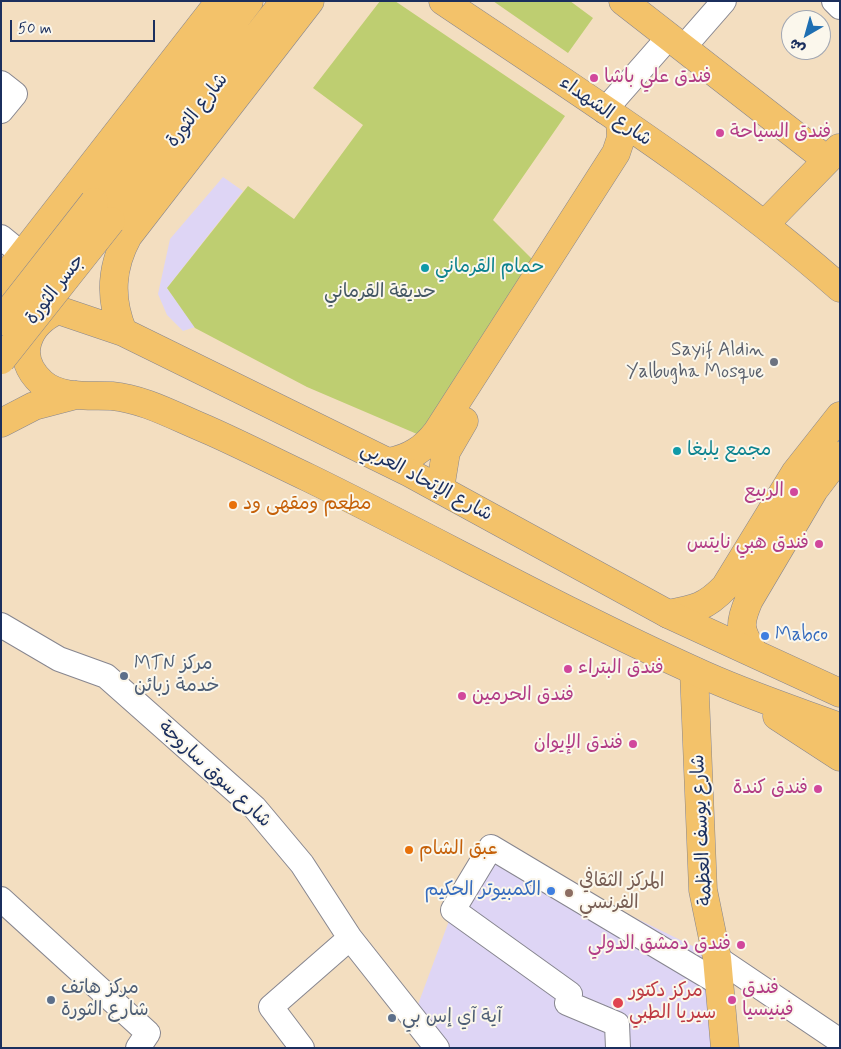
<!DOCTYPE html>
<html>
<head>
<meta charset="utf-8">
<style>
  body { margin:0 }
  #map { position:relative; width:841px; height:1049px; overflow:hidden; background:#f3dec0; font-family:Mynerve,"Playpen Sans Arabic",sans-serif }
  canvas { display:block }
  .frame { position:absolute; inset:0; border:2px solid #1b2f5e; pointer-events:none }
  .north { position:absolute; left:781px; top:10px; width:50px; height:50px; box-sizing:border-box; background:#fbf7ec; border:1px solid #a1a7b3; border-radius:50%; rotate:218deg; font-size:14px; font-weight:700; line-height:20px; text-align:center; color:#1b2f5e }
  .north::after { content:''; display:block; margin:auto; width:18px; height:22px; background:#1f6fb2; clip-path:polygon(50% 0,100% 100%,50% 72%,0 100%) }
  .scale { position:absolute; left:10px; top:20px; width:145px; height:22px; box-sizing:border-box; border:2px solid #1b2f5e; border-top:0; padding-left:6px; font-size:15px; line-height:18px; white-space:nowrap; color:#1b2f5e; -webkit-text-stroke:4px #fbf7ec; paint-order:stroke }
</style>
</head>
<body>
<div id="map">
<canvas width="841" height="1049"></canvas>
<div class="frame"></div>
<div class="north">ش</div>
<div class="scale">50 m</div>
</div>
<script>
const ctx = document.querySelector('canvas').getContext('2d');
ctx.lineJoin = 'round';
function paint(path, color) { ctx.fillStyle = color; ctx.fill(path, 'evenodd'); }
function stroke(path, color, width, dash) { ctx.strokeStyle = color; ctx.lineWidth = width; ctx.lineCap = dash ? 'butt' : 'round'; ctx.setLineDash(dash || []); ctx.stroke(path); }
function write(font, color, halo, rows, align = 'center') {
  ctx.font = font + ' Mynerve,"Playpen Sans Arabic",sans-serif'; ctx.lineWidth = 4; ctx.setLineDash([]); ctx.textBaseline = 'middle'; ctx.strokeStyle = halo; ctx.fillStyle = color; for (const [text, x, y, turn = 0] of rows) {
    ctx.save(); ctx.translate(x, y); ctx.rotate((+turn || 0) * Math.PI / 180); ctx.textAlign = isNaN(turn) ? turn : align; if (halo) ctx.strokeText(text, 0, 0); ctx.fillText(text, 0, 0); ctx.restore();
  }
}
const built = new Path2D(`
  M 223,177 L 243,191 L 167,288 L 195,327 L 183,331 L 167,315 L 158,294 L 170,239 Z
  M 491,847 L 717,958 L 725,1048 L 437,1048 L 413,1018 L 453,910 Z`);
const green = new Path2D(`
  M 380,1 L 395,1 L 565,116 L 493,220 L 533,260 L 424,437 L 307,387 L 195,328 L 167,288 L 248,186 L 294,219 L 363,125 L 313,88 Z
  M 493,1 L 570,1 L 593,18 L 568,53 Z`);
const minor = new Path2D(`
  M 834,1 L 840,7
  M 683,48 L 724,1
  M 1,83 L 15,94 L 1,111
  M 604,111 L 669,37
  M 1,237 L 23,255
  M 1,625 L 59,659 L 106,676 L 255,808 L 302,864 L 350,938 L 437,1048
  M 1,899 L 148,1033 L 138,1048
  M 717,958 L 840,1041
  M 302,1048 L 271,1007 L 350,938
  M 618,1048 L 617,1024 L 567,1003 L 570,994 L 453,910 L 491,847 L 719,983`);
const major = new Path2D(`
  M 443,1 C 578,92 718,180 840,288
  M 623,1 L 827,160
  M 765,224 L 839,148
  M 389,462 C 410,458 424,449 437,432 L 616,153 L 621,138 L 620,121
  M 440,489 L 446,452 L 464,421
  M 668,614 C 695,609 706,607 725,587 L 795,473 L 840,416
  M 753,651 C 739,630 739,623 749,600 L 814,490 L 840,456
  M 694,671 L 703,890 L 717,958 L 725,1048`);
const highway = new Path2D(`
  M 94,202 L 249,1
  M 111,221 L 285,1
  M 1,282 L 220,1
  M 40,308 L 58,310 L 123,332 L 410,473 L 668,614 L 840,693
  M 58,310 C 27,324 13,357 42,383 C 60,399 90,395 112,396 C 145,399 178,418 208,430 C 242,445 275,462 309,478 C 438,541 564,612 695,671 C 742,693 791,709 840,727
  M 123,332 C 109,298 111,267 128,236 L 310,1
  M 1,423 L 34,406 L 76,395
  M 777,716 L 840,757`);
const highwayBridge = new Path2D(`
  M 1,321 L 94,202
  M 1,360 L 111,221`);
const markers = [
  [594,78,5,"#d1479c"],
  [720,133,5,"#d1479c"],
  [425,268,5,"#0f9aa8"],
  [774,362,5,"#6b7280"],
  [677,451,5,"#0f9aa8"],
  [794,492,5,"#d1479c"],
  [233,505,5,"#e8710a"],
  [819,544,5,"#d1479c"],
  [765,636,5,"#3f7fe0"],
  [568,669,5,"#d1479c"],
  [124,676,5,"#5c6f8a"],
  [462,696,5,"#d1479c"],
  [633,744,5,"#d1479c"],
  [818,789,5,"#d1479c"],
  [409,850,5,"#e8710a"],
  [551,891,5,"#3f7fe0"],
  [569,893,5,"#8d6e63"],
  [741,945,5,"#d1479c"],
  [51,1000,5,"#5c6f8a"],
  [732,1000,5,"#d1479c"],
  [618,1003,6,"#e0444e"],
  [392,1018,5,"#5c6f8a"]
];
const hotelNames = [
  ["فندق علي باشا",604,78],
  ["فندق السياحة",730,133],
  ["الربيع",784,492,"right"],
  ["فندق هبي نايتس",809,544,"right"],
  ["فندق البتراء",578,669],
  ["فندق الحرمين",472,696],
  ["فندق الإيوان",623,744,"right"],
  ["فندق كندة",808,789,"right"],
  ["فندق دمشق الدولي",731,945,"right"],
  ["فندق",742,989],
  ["فينيسيا",742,1011]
];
const streetNames = [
  ["شارع الثورة",198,111,-52],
  ["شارع الشهداء",605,112,35],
  ["جسر الثورة",56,290,-52],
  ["شارع الإتحاد العربي",426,483,28],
  ["شارع سوق ساروجة",214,775,43],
  ["شارع يوسف العظمة",703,830,-93]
];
const cultureNames = [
  ["حمام القرماني",435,268],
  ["مجمع يلبغا",687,451]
];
const parkNames = [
  ["حديقة القرماني",380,293]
];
const worshipNames = [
  ["Sayif Aldin",764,351],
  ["Yalbugha Mosque",764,373]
];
const foodNames = [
  ["مطعم ومقهى ود",243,505],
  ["عبق الشام",419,850]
];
const shopNames = [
  ["Mabco",775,636],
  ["الكمبيوتر الحكيم",541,891,"right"]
];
const serviceNames = [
  ["MTN مركز",134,665],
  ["خدمة زبائن",134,687],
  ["مركز هاتف",61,989],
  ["شارع الثورة",61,1011],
  ["آية آي إس بي",402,1018]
];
const educationNames = [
  ["المركز الثقافي",579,882],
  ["الفرنسي",579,904]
];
const healthNames = [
  ["مركز دكتور",629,992],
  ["سيريا الطبي",629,1014]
];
paint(built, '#ded5f5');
paint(green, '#bece71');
stroke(minor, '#87868f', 26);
stroke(major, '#87868f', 29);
stroke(highway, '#87868f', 29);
stroke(minor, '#fff', 24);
stroke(major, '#f3c26a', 28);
stroke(highway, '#f3c26a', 28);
stroke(highwayBridge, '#87868f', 29, []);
stroke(highwayBridge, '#f3c26a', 28);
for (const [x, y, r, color] of markers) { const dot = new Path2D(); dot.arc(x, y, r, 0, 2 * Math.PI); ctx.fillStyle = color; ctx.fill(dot); stroke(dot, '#fbf7ec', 2); }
write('19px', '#b23c85', '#fbf7ec', hotelNames, 'left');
write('19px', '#1b2f5e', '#fbf7ec', streetNames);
write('19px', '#0d838f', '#fbf7ec', cultureNames, 'left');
write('19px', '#445763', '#fbf7ec', parkNames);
write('19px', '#5b616d', '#fbf7ec', worshipNames, 'right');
write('19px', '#c56008', '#fbf7ec', foodNames, 'left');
write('19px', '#366cbe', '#fbf7ec', shopNames, 'left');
write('19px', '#4e5e75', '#fbf7ec', serviceNames, 'left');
write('19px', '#785e54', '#fbf7ec', educationNames, 'left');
write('19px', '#be3a42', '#fbf7ec', healthNames, 'left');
</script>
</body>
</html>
